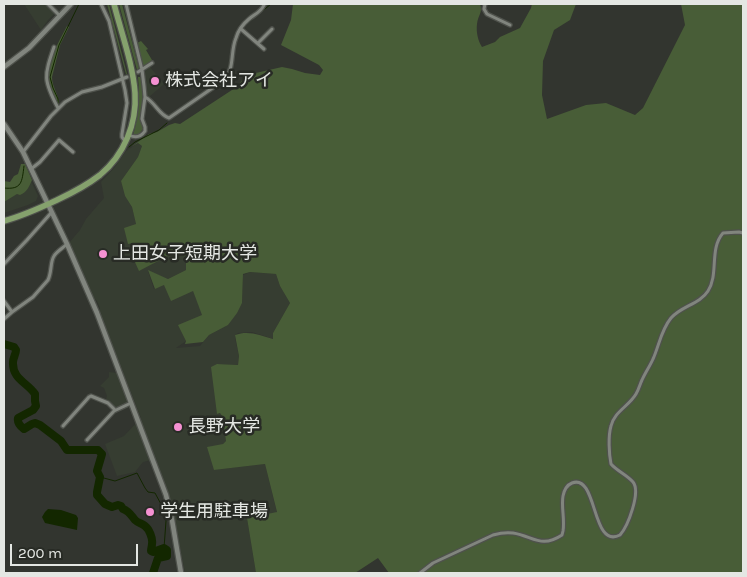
<!DOCTYPE html>
<html>
<head>
<meta charset="utf-8">
<style>
  body { margin:0 }
  #map { position:relative; width:747px; height:577px; overflow:hidden; background:#32352f; font-family:Karla,sans-serif }
  canvas { display:block }
  .frame { position:absolute; inset:0; border:5px solid #e4e7e3; pointer-events:none }
  .scale { position:absolute; left:10px; top:544px; width:128px; height:22px; box-sizing:border-box; border:2px solid #e4e7e3; border-top:0; padding-left:6px; font-size:15px; line-height:18px; white-space:nowrap; color:#e4e7e3; -webkit-text-stroke:4px #282b25; paint-order:stroke }
</style>
</head>
<body>
<div id="map">
<canvas width="747" height="577"></canvas>
<div class="frame"></div>
<div class="scale">200 m</div>
</div>
<script>
const ctx = document.querySelector('canvas').getContext('2d');
ctx.lineJoin = 'round';
function paint(path, color) { ctx.fillStyle = color; ctx.fill(path, 'evenodd'); }
function stroke(path, color, width, dash) { ctx.strokeStyle = color; ctx.lineWidth = width; ctx.lineCap = dash ? 'butt' : 'round'; ctx.setLineDash(dash || []); ctx.stroke(path); }
function write(font, color, halo, rows, align = 'center') {
  ctx.font = font + ' Karla,"Noto Sans JP",sans-serif'; ctx.lineWidth = 5; ctx.setLineDash([]); ctx.textBaseline = 'middle'; ctx.strokeStyle = halo; ctx.fillStyle = color; for (const [text, x, y, turn = 0] of rows) {
    ctx.save(); ctx.translate(x, y); ctx.rotate((+turn || 0) * Math.PI / 180); ctx.textAlign = isNaN(turn) ? turn : align; if (halo) ctx.strokeText(text, 0, 0); ctx.fillText(text, 0, 0); ctx.restore();
  }
}
const built = new Path2D(`
  M 24,4 L 46,4 L 55,13 L 48,20 L 41,30 Z
  M 150,67 L 164,84 L 149,97 L 147,93 L 144,72 Z
  M 138,143 L 142,146 L 138,157 L 121,181 L 125,196 L 132,207 L 136,224 L 128,244 L 134,242 L 136,247 L 130,248 L 140,270 L 179,250 L 186,258 L 186,270 L 168,279 L 148,271 L 154,289 L 164,285 L 193,291 L 203,315 L 186,341 L 176,348 L 200,346 L 209,335 L 228,325 L 242,303 L 243,275 L 250,272 L 276,274 L 280,286 L 290,303 L 273,333 L 273,339 L 252,332 L 238,333 L 235,335 L 235,338 L 239,356 L 238,365 L 217,364 L 217,414 L 220,413 L 222,416 L 226,441 L 223,444 L 214,470 L 265,464 L 277,513 L 247,518 L 256,573 L 185,573 L 172,505 L 156,459 L 143,462 L 135,472 L 117,476 L 105,444 L 124,436 L 141,418 L 100,314 L 100,308 L 97,301 L 92,296 L 69,243 L 80,230 L 86,219 L 104,198 L 101,182 L 114,168 L 126,151 Z
  M 31,181 L 38,196 L 36,201 L 28,205 L 4,213 L 4,202 L 30,185 Z
  M 109,372 L 117,373 L 129,402 L 122,404 L 116,408 L 106,399 L 107,396 L 104,388 L 100,386 L 109,377 Z`);
const green = new Path2D(`
  M 107,4 L 109,4 L 125,66 L 127,74 L 126,74 Z
  M 119,4 L 122,4 L 139,68 L 137,70 Z
  M 293,4 L 480,4 C 483,13 478,15 477,24 C 476,32 478,41 482,47 L 495,42 L 500,37 L 520,28 L 531,8 L 532,4 L 576,4 L 570,20 L 554,30 L 543,61 L 542,95 L 547,119 L 586,105 L 606,103 L 635,115 L 643,108 L 685,25 L 681,4 L 743,4 L 743,573 L 389,573 L 378,558 L 355,573 L 256,573 L 247,518 L 277,512 L 265,464 L 214,470 L 207,447 L 223,444 L 226,441 L 222,416 L 220,413 L 217,414 L 211,367 L 217,364 L 238,365 L 239,356 L 235,335 C 248,330 260,335 273,339 L 273,333 L 290,303 L 280,286 L 276,274 L 250,272 L 243,274 L 242,303 L 237,313 L 228,325 L 209,335 L 203,342 L 185,344 L 186,341 L 178,325 L 202,315 L 193,291 L 171,301 L 164,285 L 155,289 L 148,270 L 168,279 L 186,270 L 186,258 L 179,250 L 139,271 L 129,249 L 135,247 L 134,243 L 128,244 L 124,228 L 136,224 L 132,207 L 125,196 L 121,181 L 138,157 L 142,146 L 138,143 L 131,147 L 149,134 L 157,132 L 169,125 L 175,123 L 180,124 L 235,88 L 247,75 L 282,67 L 292,69 L 305,73 L 320,75 L 323,70 L 319,65 L 281,45 L 291,20 Z
  M 67,26 L 69,27 L 60,45 L 52,77 C 52,87 59,95 59,105 L 58,106 C 53,96 46,84 47,73 C 50,56 60,40 67,26 Z
  M 141,41 L 148,49 L 146,50 L 152,60 L 145,66 L 143,65 L 137,43 Z
  M 138,77 L 140,77 L 141,78 L 143,92 L 141,120 L 143,129 L 139,134 L 133,135 C 139,116 140,97 138,77 Z
  M 21,164 L 25,164 L 32,180 C 29,187 27,192 20,195 L 17,194 L 4,202 L 4,181 L 10,182 L 14,176 L 18,174 Z`);
const water = new Path2D(`
  M 48,509 L 61,510 L 76,515 L 78,518 L 77,530 L 45,523 L 42,517 L 45,512 Z`);
const stream = new Path2D(`
  M 245,25 L 271,4
  M 229,66 L 233,41 L 238,29
  M 58,104 L 58,99 L 53,88 L 50,77 L 59,45 L 79,4
  M 170,115 L 225,77
  M 129,147 L 135,142 L 159,130 L 167,123
  M 4,188 C 22,190 22,182 24,166
  M 100,477 L 115,481 L 137,473 L 145,488 L 148,492 L 155,493 L 162,506
  M 164,511 L 166,521 L 164,548`);
const river = new Path2D(`
  M 4,344 L 14,347 L 16,350 C 16,354 13,358 13,362 C 12,379 28,383 35,394 L 35,401 L 36,406 L 33,410 L 18,418 C 17,423 20,426 24,429 L 32,424 L 35,423 L 40,425 L 61,441 L 67,450 L 98,450 L 102,454 L 97,471 L 100,477 L 97,492 L 97,495 L 105,504 L 112,507 L 118,505 L 121,506 L 123,509 C 129,511 131,515 135,520 C 138,523 141,523 145,526 C 149,529 153,538 152,544 C 152,546 151,549 151,551 L 153,552 L 164,548 L 167,550 L 167,556 L 158,558 L 153,573`);
const minor = new Path2D(`
  M 48,4 L 60,16
  M 101,4 L 109,21 L 125,90 L 127,103 L 122,134 L 122,137 L 125,141
  M 126,4 L 142,70 L 144,86 L 145,97 L 142,119 L 145,127 L 145,131 C 141,137 135,138 129,135
  M 485,4 L 484,9 L 487,14 L 510,25
  M 241,29 L 264,49
  M 258,43 L 272,29
  M 54,47 C 44,76 43,80 58,108
  M 138,72 L 152,63
  M 145,97 C 155,102 159,115 169,118 L 224,80 C 235,69 230,52 236,38 C 238,31 243,24 249,19 C 255,14 261,12 264,5 L 263,4
  M 23,152 L 51,116 L 65,102 L 82,92 L 102,87 L 127,77
  M 31,169 L 40,162 L 59,140 L 73,152
  M 4,264 L 27,240 L 51,213
  M 4,301 L 12,312 L 33,297 L 48,280 C 52,272 50,262 54,256 C 57,251 63,248 67,244
  M 4,319 L 12,312
  M 63,426 L 89,397 L 91,396 L 108,403 L 115,410
  M 87,440 L 114,411 L 131,403
  M 420,573 L 433,563 L 493,535 C 500,533 506,532 513,533 C 533,536 541,549 562,535 L 563,531 C 565,519 561,507 563,496 C 564,491 567,485 572,483 C 598,473 591,550 620,535 C 628,526 641,492 633,482 C 627,475 617,471 611,464 C 609,454 608,436 611,426 C 614,412 629,406 636,394 C 639,389 640,384 642,380 C 645,373 650,366 653,359 C 659,346 661,330 671,318 C 681,306 700,304 708,291 C 719,274 709,249 723,233 L 739,232 L 743,233`);
const tertiary = new Path2D(`
  M 4,67 L 29,48 L 71,4
  M 4,124 L 23,152 L 67,244 L 97,313 L 166,495 L 172,520 L 181,573`);
const primary = new Path2D(`
  M 4,221 C 22,216 40,208 57,200 C 72,193 87,185 100,175 C 124,155 137,124 135,93 C 133,64 121,32 114,4`);
const markers = [
  [155,81,5,"#f591d2"],
  [103,254,5,"#f591d2"],
  [178,427,5,"#f591d2"],
  [150,512,5,"#f591d2"]
];
const poiNames = [
  ["株式会社アイ",165,81],
  ["上田女子短期大学",113,254],
  ["長野大学",188,427],
  ["学生用駐車場",160,512]
];
paint(built, '#363d31');
paint(green, '#485d37');
paint(water, '#132700');
stroke(stream, '#132700', 1);
stroke(river, '#132700', 8);
stroke(minor, '#4f524c', 5.5);
stroke(tertiary, '#4f524c', 7);
stroke(primary, '#4f524c', 8);
stroke(minor, '#81857e', 3);
stroke(tertiary, '#81857e', 4.5);
stroke(primary, '#85a16d', 5.5);
for (const [x, y, r, color] of markers) { const dot = new Path2D(); dot.arc(x, y, r, 0, 2 * Math.PI); ctx.fillStyle = color; ctx.fill(dot); stroke(dot, '#282b25', 2); }
write('18px', '#e4e7e3', '#282b25', poiNames, 'left');
</script>
</body>
</html>
